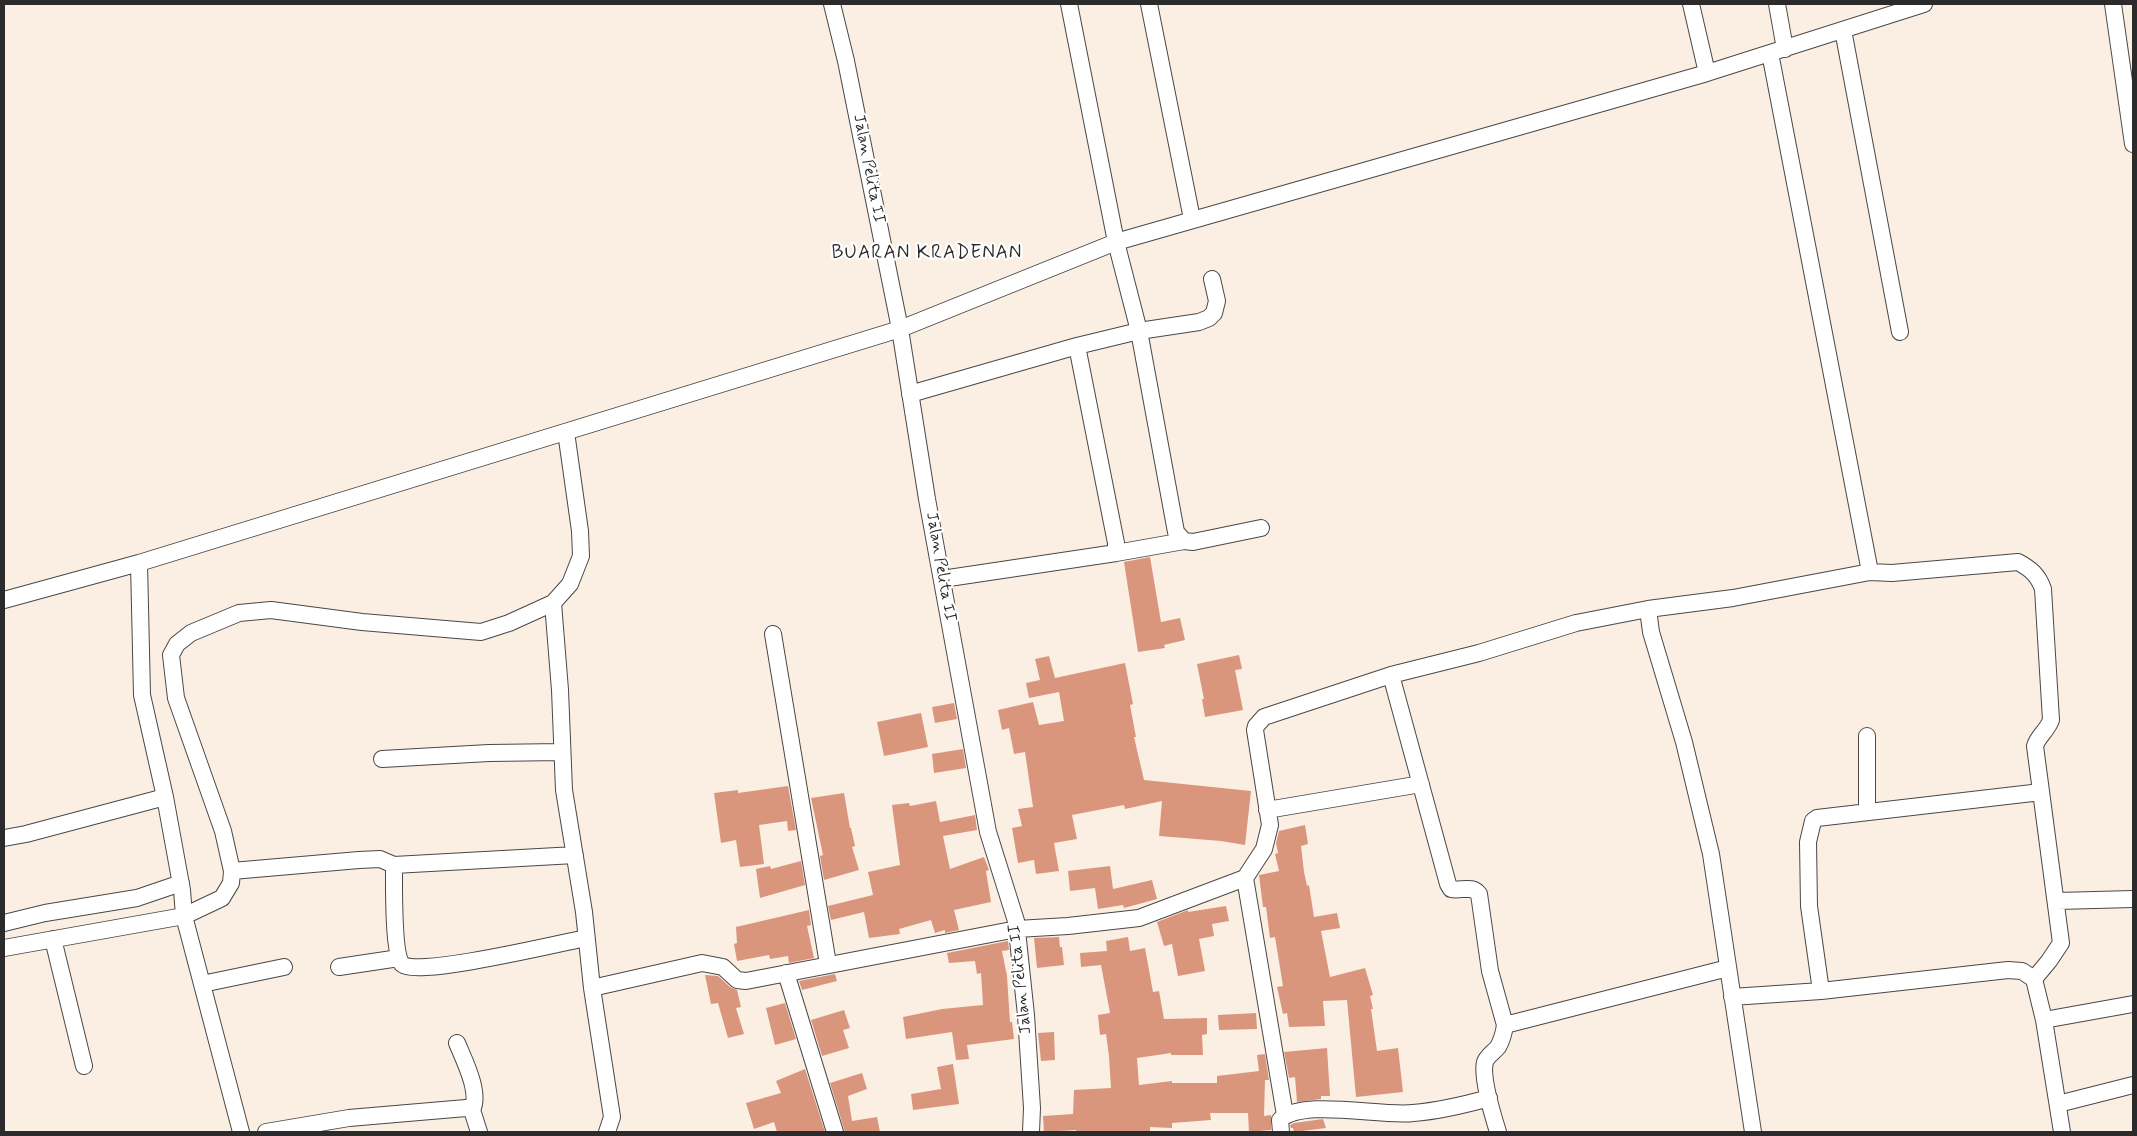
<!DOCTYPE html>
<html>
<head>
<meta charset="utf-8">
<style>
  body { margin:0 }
  #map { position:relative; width:2137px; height:1136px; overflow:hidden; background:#fbefe3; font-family:Mynerve,sans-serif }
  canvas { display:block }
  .frame { position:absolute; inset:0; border:5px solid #2b2b2b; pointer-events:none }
</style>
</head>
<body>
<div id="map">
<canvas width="2137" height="1136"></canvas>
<div class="frame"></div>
</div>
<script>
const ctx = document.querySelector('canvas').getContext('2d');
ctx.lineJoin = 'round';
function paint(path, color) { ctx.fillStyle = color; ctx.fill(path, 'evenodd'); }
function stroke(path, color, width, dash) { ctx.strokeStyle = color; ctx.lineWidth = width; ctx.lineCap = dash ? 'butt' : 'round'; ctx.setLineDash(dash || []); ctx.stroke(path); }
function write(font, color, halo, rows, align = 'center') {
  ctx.font = font + ' Mynerve,sans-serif'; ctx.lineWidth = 4.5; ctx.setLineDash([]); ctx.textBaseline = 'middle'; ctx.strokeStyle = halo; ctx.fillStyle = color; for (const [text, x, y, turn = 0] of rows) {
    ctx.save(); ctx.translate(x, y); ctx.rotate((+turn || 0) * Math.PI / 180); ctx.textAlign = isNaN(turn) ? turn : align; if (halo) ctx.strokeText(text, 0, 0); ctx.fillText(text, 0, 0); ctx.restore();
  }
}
const building = new Path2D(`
  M 1150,557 L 1161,622 L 1180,618 L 1185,640 L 1164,645 L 1165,648 L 1138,652 L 1124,562 Z
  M 1239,655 L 1242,669 L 1235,670 L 1243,710 L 1205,717 L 1202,699 L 1204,699 L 1197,664 Z
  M 1049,656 L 1055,678 L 1125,663 L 1133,704 L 1130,705 L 1136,737 L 1134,737 L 1144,780 L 1251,791 L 1245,845 L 1221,841 L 1159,836 L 1162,801 L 1125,809 L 1124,805 L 1072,815 L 1077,839 L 1054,843 L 1059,871 L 1036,874 L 1034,860 L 1018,863 L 1012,828 L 1022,826 L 1018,809 L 1033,807 L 1025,752 L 1014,754 L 1009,728 L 1002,730 L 998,710 L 1033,702 L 1039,725 L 1064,721 L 1059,692 L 1029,698 L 1026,683 L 1040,680 L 1035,659 Z
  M 954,703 L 957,719 L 935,723 L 932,707 Z
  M 921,713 L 928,747 L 884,756 L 877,722 Z
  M 963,749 L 966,768 L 934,773 L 932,754 Z
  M 788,786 L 796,830 L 788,831 L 787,821 L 759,825 L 764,864 L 740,867 L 736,840 L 721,843 L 714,793 L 738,790 L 738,793 Z
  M 844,793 L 850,828 L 851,828 L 855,846 L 852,847 L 859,870 L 824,880 L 820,856 L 823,855 L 811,798 Z
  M 936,801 L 940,822 L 975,815 L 977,830 L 943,836 L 950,869 L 984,857 L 989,870 L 986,871 L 991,902 L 954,910 L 959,930 L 945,933 L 945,930 L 935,933 L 931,920 L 899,929 L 900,934 L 869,938 L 864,912 L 831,920 L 828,906 L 873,895 L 868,872 L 900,865 L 892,805 L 909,803 L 910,806 Z
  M 1305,825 L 1308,844 L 1301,846 L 1304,872 L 1307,886 L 1309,885 L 1314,917 L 1337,913 L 1340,928 L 1321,931 L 1330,977 L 1365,968 L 1373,995 L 1370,996 L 1373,1009 L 1371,1009 L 1377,1051 L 1398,1048 L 1403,1092 L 1356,1097 L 1347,1000 L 1323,1001 L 1325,1026 L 1289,1027 L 1287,1013 L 1283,1014 L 1277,987 L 1283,986 L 1275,937 L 1270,938 L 1266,907 L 1263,907 L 1259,875 L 1279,871 L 1275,854 L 1278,853 L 1276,843 L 1279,831 Z
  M 801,861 L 805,885 L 760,898 L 756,869 L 770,866 L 771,869 Z
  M 1110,866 L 1113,889 L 1152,880 L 1157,899 L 1124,908 L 1123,905 L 1098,909 L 1095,888 L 1070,891 L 1068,871 Z
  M 1226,906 L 1229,921 L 1212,924 L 1214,936 L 1199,939 L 1205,971 L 1178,976 L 1172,944 L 1164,946 L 1157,922 L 1188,910 L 1188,912 Z
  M 809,910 L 811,925 L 807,926 L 814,958 L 789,963 L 788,956 L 770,959 L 769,955 L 737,961 L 734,944 L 737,943 L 736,927 Z
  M 1059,937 L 1060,947 L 1062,947 L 1064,965 L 1037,968 L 1034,938 Z
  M 1128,937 L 1130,951 L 1145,948 L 1153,992 L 1159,991 L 1164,1019 L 1207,1018 L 1207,1034 L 1202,1035 L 1203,1055 L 1171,1055 L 1171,1053 L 1137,1058 L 1139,1085 L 1172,1081 L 1172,1083 L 1217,1083 L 1217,1076 L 1259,1071 L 1257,1055 L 1265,1054 L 1269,1080 L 1265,1080 L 1264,1116 L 1271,1115 L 1271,1130 L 1249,1132 L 1248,1113 L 1210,1113 L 1211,1120 L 1172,1123 L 1172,1128 L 1150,1127 L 1150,1132 L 1077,1132 L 1076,1130 L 1044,1132 L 1043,1116 L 1073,1114 L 1074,1090 L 1111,1088 L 1109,1056 L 1106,1034 L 1100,1035 L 1098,1015 L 1110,1013 L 1101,965 L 1081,967 L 1080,953 L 1107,951 L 1106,941 Z
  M 1008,941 L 1009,950 L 1002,951 L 1007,976 L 1010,1022 L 1012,1022 L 1014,1039 L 967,1045 L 969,1059 L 956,1060 L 952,1032 L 906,1039 L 903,1017 L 942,1009 L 983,1005 L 981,973 L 977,974 L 975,961 L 949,963 L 947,953 Z
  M 835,974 L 837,981 L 802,990 L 799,981 Z
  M 705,975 L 718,976 L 730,987 L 737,990 L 741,1007 L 736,1008 L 744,1034 L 728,1038 L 718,1003 L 711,1004 Z
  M 785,1003 L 796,1039 L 775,1045 L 766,1008 Z
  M 844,1010 L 850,1028 L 843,1030 L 849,1048 L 822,1056 L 811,1020 Z
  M 1256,1013 L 1257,1029 L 1219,1030 L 1218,1015 Z
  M 1054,1032 L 1055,1060 L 1041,1061 L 1038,1033 Z
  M 1327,1048 L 1330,1096 L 1321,1096 L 1321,1099 L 1297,1102 L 1295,1077 L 1289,1078 L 1284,1052 Z
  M 953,1064 L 959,1104 L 913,1110 L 911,1094 L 941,1089 L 937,1067 Z
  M 805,1069 L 825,1132 L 777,1132 L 774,1122 L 754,1129 L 746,1103 L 781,1093 L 776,1081 Z
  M 862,1073 L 867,1089 L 848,1096 L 852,1121 L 877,1117 L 880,1132 L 845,1132 L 830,1083 Z
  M 1323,1119 L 1326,1128 L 1294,1132 L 1293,1128 L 1291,1128 L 1290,1125 L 1294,1123 Z`);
const minor = new Path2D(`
  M 832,4 L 846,61 L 900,329 L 927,499 L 988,832 L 1016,921 L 1026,1015 L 1032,1108 L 1031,1132
  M 1069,4 L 1116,242 L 1139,331 L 1176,532 L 1184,541 L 1193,542 L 1261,528
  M 1149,4 L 1192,219
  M 1691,4 L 1707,73
  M 1777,4 L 1785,49
  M 2113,4 L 2133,144
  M 1843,30 L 1900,332
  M 1770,53 L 1870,572 L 1892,573 L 2018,562 C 2031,569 2038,575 2043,589 L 2051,720 C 2047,731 2038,736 2035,746 L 2061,943 L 2049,961 L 2034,979 L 2044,1020 L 2062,1132
  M 1077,346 L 1139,331 L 1199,322 L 1209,318 L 1214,313 L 1217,301 L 1212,279
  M 910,394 L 1077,346 L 1116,543 L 1116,553 L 942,579
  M 1116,553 L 1184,541
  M 139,563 L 142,695 L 165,797 L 182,890 L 184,916 L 241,1132
  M 4,600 L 139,563 L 900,329 L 1116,242 L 1707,73 L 1924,4
  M 553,603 L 560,690 L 564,790 L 584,912 L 592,988
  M 1648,609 L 1733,598 L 1870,572
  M 773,634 L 828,964
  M 1391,675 L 1448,884 L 1451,889 C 1461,891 1472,885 1479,894 L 1490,971 L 1505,1025
  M 1867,736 L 1867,812
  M 382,759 L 489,753 L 561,752
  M 1267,810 L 1421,784
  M 4,838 L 26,834 L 165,797
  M 394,865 L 575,855
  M 232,871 L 359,860 L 380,859 L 394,865 C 394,883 393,953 402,964 C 414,978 561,943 586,938
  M 1245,878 L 1285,1115
  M 2057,901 L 2133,899
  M 4,923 L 45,913 L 137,898 L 181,883
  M 53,939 L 84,1066
  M 4,948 L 184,916 L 222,898 L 231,883 L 232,871 L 223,831 L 176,698 L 171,655 L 177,644 L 191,633 L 239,613 L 271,610 L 362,622 L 481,632 L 509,623 L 553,603 L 570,584 L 581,556 L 580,531 L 566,432
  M 339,967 L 399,958
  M 786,973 L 835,1132
  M 202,984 L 284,967
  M 1821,991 L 1809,906 L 1808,842 L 1813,821 L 1817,818 L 2041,792
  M 1732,997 L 1821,991 L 2008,970 L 2022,971 L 2034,979
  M 2044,1020 L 2133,1004
  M 457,1043 C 464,1060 481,1093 472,1110
  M 2058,1104 L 2133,1085
  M 266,1132 L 349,1118 L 466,1108 L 472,1110 L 479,1132
  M 607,1132 L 612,1117 L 592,988 L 702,963 L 723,967 L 737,980 L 746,981 L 1017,929 L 1068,926 L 1139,918 L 1245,878 L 1264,849 L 1270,825 L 1255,730 L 1256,726 L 1264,717 L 1391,675 L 1479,653 L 1576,623 L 1648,609 L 1651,632 L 1684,742 L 1711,854 L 1753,1132
  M 1281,1132 L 1280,1120 C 1302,1098 1381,1117 1413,1113 C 1438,1111 1464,1105 1489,1098
  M 1498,1132 C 1493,1116 1481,1077 1485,1062 C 1487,1056 1494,1052 1498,1047 C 1502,1040 1504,1032 1505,1025 L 1728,968`);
const streetNames = [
  ["Jalan Pelita II",868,169,79],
  ["Jalan Pelita II",940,567,80],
  ["Jalan Pelita II",1021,979,-96]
];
const quarterNames = [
  ["BUARAN KRADENAN",927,254]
];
paint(building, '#da967d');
stroke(minor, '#4a4847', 18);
stroke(minor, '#fff', 16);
write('16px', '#2b2b2b', '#fff', streetNames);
ctx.letterSpacing = '1px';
write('19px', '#2b2b2b', '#fff', quarterNames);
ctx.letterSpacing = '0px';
</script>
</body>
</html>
